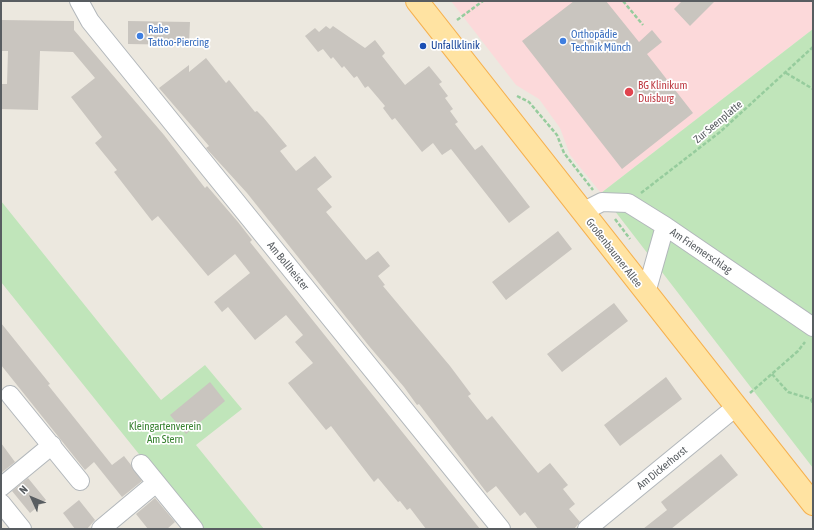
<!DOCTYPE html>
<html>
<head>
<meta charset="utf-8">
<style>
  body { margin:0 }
  #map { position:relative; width:814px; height:530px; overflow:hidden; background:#ece8df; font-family:"Asap Condensed",sans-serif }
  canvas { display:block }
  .frame { position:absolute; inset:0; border:2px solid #585d61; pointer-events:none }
  .north { position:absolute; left:12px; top:478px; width:40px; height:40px; -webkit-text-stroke:3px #fff; paint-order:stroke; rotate:314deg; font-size:11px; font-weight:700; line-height:16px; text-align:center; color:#585d61 }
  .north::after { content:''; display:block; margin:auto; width:14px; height:18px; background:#585d61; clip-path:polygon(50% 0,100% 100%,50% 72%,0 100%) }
</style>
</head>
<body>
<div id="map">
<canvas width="814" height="530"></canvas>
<div class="frame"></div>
<div class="north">N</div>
</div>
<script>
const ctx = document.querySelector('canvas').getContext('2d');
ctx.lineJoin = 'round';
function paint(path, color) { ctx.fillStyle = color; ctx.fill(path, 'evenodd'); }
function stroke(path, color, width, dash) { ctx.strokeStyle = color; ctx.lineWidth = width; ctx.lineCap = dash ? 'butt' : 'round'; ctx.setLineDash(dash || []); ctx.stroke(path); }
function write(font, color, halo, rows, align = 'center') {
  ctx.font = font + ' "Asap Condensed",sans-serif'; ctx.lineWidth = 3.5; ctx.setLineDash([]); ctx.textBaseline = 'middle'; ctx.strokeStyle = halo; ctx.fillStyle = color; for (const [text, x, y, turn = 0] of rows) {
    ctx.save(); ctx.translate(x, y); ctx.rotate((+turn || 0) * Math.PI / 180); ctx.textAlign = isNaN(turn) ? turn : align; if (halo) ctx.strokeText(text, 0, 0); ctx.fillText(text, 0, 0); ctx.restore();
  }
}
const medical = new Path2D(`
  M 451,1 L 813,1 L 813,29 L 601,193 L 570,155 L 560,128 L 539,99 L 516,85 Z`);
const green = new Path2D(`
  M 813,29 L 813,468 L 601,193 Z
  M 1,201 L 161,400 L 205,365 L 242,409 L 196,445 L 264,529 L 199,529 L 1,282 Z`);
const building = new Path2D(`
  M 574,1 L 606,1 L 639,42 L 652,30 L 662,42 L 647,54 L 693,113 L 622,169 L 522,41 Z
  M 682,1 L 715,1 L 690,26 L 674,9 Z
  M 1,20 L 74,21 L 74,30 L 164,135 L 205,188 L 207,186 L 238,222 L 252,240 L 250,242 L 480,529 L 426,529 L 410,508 L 407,510 L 400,501 L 398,502 L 378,478 L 374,482 L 331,426 L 326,430 L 288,383 L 313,363 L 295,342 L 303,335 L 286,315 L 255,340 L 228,307 L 222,312 L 214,302 L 250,273 L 235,254 L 208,276 L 158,216 L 152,221 L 114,172 L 117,170 L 95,143 L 102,137 L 71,97 L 95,78 L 73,52 L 40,51 L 38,110 L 1,109 L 1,84 L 7,84 L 8,51 L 1,51 Z
  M 128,21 L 190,22 L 189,45 L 128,44 Z
  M 326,26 L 330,29 L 333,26 L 365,48 L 375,40 L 385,53 L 382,56 L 405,85 L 429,66 L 442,82 L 439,84 L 448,96 L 445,98 L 453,109 L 450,111 L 458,122 L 455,124 L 475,150 L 482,145 L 530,207 L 509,223 L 451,149 L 442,155 L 433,143 L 422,152 L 395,118 L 392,120 L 383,108 L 385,106 L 368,86 L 365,88 L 357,76 L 354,78 L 344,66 L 342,68 L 333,57 L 331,59 L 323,49 L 318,52 L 305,36 L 315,28 L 319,32 Z
  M 206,58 L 226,83 L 229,80 L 255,112 L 257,111 L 263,117 L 287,146 L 280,151 L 296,171 L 315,156 L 332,177 L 317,189 L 332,207 L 326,212 L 366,260 L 378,251 L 390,266 L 378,276 L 385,285 L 383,286 L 450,366 L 471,394 L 468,396 L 487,420 L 492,416 L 538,473 L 550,463 L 568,485 L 563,489 L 575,504 L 569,509 L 580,522 L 574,529 L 538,529 L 525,512 L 520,516 L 496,486 L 487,493 L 419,404 L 417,405 L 404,387 L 369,346 L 247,193 L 206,148 L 209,146 L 159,88 L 189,65 L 189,72 Z
  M 558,231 L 572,249 L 506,300 L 492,282 Z
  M 614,303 L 628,321 L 562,372 L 547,354 Z
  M 1,323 L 50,384 L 48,385 L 112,465 L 124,456 L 131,465 L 142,481 L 122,497 L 94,462 L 85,470 L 1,365 Z
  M 666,377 L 682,399 L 620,446 L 604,425 Z
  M 210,382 L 225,401 L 186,434 L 170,415 Z
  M 1,443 L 15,462 L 1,473 Z
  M 721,454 L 738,475 L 671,529 L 643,529 L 667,510 L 661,502 Z
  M 28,478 L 46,500 L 30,513 L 12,491 Z
  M 155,498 L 175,522 L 167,529 L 148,529 L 136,514 Z
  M 79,500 L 95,520 L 87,529 L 75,529 L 63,513 Z`);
const path = new Path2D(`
  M 623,1 L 643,25
  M 457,20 L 483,1
  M 786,73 L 813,89
  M 517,96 L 529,102 L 557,135 L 564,153 L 593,190
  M 641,193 L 720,132 L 813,47
  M 615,219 L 630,239
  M 772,374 L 788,392 L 811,399 L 813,404
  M 750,393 L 798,351 L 805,342`);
const minor = new Path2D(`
  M 79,1 L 90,21 L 501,529
  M 582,212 L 602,202 L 628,203 L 665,226 L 813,327
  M 646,293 L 665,226
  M 10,395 L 80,481
  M 141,464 L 194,529
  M 1,487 L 52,445
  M 1,503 L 22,529
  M 101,529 L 156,483
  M 587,529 L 737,406`);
const major = new Path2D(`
  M 417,1 L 813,504`);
const markers = [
  [140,36,4,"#3f7fe0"],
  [563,41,4,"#3f7fe0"],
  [423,46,4,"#1a4fb4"],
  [629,92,5,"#e0444e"]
];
const shopNames = [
  ["Rabe",148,30],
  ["Tattoo-Piercing",148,43],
  ["Orthopädie",571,35],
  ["Technik Münch",571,48]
];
const transitNames = [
  ["Unfallklinik",431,46]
];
const healthNames = [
  ["BG Klinikum",638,86],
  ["Duisburg",638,99]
];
const streetNames = [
  ["Zur Seenplatte",718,122,-40],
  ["Am Friemerschlag",701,251,34],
  ["Großenbaumer Allee",614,253,52],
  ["Am Bollheister",288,266,51],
  ["Am Dickerhorst",662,468,-39]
];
const parkNames = [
  ["Kleingartenverein",165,427],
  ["Am Stern",165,440]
];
paint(medical, '#fcd9da');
paint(green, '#c0e5ba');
paint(building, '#c9c5bf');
stroke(minor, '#b2b7bb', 20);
stroke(major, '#f6b14f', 24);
stroke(path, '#96cc9d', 2.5, [4, 2]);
stroke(minor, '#fff', 18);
stroke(major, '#ffe3a2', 22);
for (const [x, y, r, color] of markers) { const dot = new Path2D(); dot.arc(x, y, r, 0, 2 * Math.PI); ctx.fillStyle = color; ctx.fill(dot); stroke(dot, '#fff', 1.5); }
write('11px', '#366cbe', '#fff', shopNames, 'left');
write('11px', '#164399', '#fff', transitNames, 'left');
write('11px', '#be3a42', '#fff', healthNames, 'left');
write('11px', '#585d61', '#fff', streetNames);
write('11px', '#378130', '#fff', parkNames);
</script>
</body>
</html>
